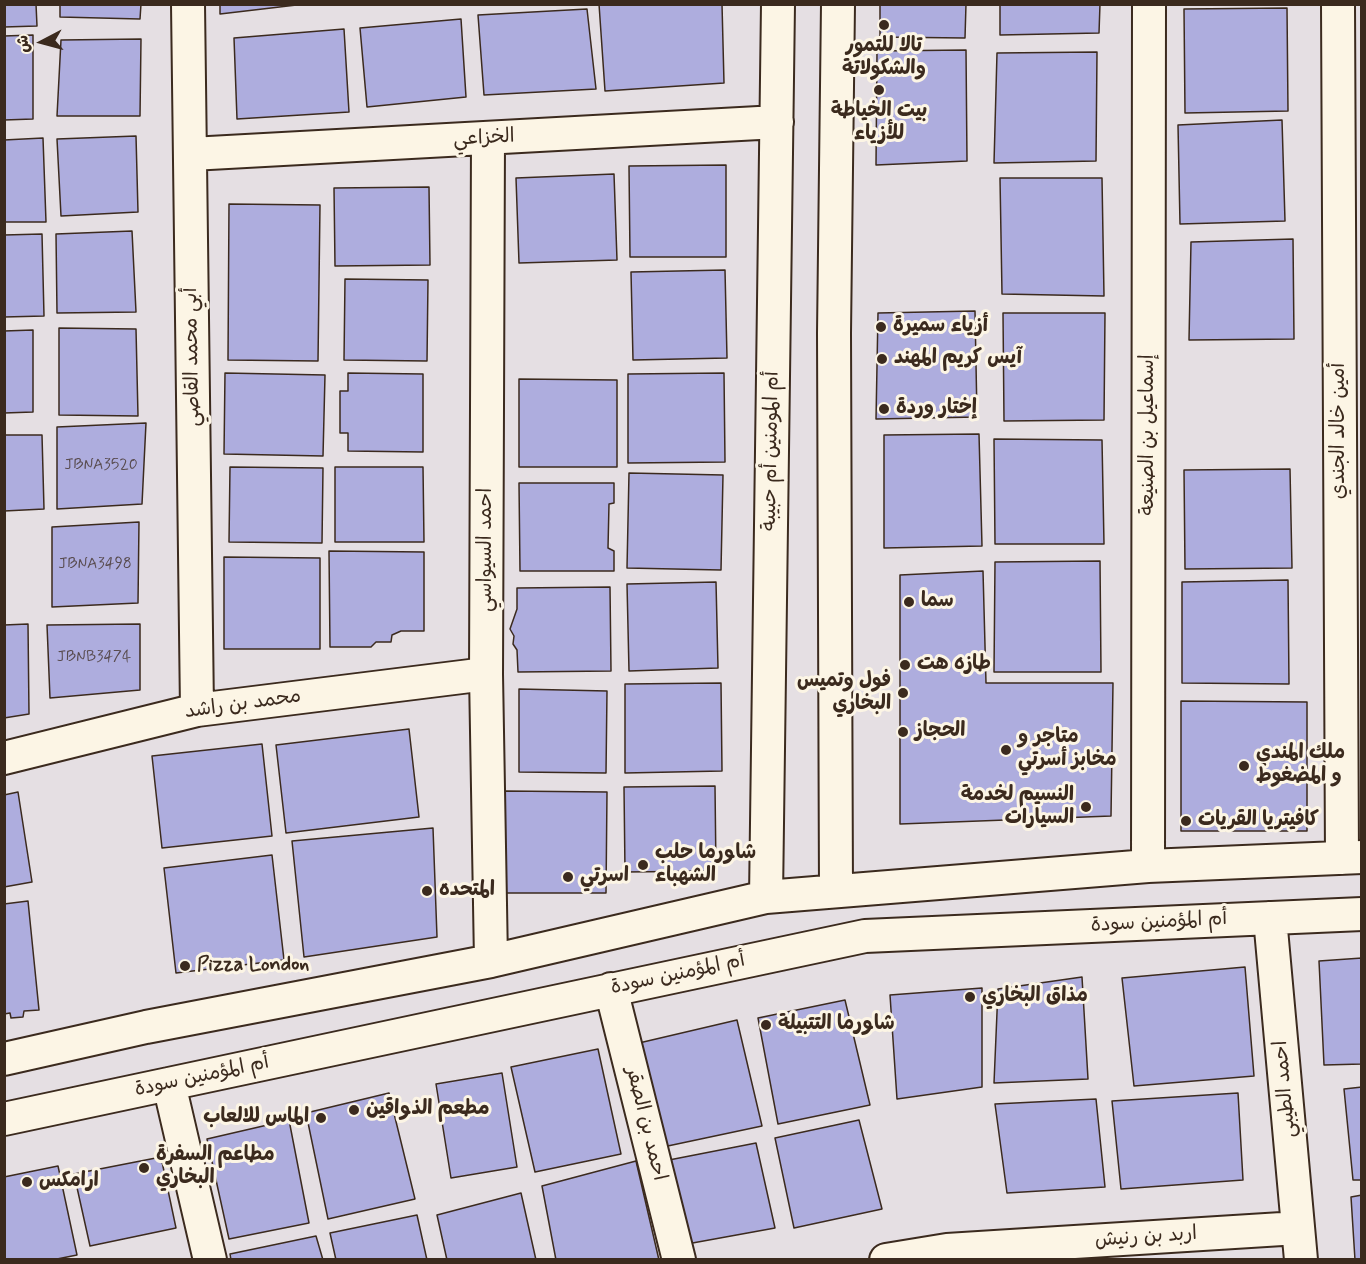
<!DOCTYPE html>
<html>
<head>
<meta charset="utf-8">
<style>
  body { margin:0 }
  #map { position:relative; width:1366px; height:1264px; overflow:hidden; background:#e5dfe3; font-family:Mynerve,"Playpen Sans Arabic",sans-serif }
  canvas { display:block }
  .frame { position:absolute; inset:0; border:6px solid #3b2a1e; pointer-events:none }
  .north { position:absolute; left:12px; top:12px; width:60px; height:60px; -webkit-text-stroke:4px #fcf5e5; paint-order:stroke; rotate:264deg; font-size:16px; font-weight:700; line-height:24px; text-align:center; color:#3b2a1e }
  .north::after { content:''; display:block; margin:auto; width:21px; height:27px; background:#3b2a1e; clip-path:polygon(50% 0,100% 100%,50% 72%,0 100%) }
</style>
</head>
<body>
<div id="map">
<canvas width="1366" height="1264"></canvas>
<div class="frame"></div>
<div class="north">ش</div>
</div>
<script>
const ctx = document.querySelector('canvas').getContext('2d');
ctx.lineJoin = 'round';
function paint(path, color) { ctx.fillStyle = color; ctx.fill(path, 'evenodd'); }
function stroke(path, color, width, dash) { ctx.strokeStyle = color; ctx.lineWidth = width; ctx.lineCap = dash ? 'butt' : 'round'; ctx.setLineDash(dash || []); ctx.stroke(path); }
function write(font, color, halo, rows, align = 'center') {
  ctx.font = font + ' Mynerve,"Playpen Sans Arabic",sans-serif'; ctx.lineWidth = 6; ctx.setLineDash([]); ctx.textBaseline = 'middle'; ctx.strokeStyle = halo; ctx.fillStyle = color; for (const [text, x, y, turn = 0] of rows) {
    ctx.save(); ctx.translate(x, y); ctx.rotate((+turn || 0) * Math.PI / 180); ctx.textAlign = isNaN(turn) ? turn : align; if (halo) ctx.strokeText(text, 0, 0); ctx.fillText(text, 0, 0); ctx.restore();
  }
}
const building = new Path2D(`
  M 4,4 L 36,4 L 37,26 L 4,27 Z
  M 60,4 L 141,4 L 140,19 L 60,17 Z
  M 220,4 L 305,4 L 220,14 Z
  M 599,4 L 722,4 L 724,83 L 605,91 Z
  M 880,4 L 966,4 L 965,38 L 880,37 Z
  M 1000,4 L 1100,4 L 1099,33 L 1000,35 Z
  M 1287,8 L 1288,111 L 1185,113 L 1184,9 Z
  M 587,9 L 596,89 L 484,95 L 478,15 Z
  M 461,19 L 466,97 L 367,107 L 360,28 Z
  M 344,29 L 349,112 L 237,119 L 234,38 Z
  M 33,35 L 33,119 L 4,120 L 4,36 Z
  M 141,39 L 140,116 L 57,116 L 61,40 Z
  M 966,50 L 967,161 L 876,165 L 877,51 Z
  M 1097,52 L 1096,161 L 994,163 L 997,53 Z
  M 1282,120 L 1285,221 L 1180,224 L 1178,125 Z
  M 136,136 L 138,212 L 61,216 L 57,139 Z
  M 43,138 L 46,222 L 4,222 L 4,140 Z
  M 726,165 L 726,257 L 630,257 L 629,166 Z
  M 614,174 L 617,260 L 519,263 L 516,178 Z
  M 1000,178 L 1102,178 L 1104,296 L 1002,294 Z
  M 429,187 L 430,265 L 335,266 L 334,188 Z
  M 229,204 L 320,205 L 318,361 L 228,360 Z
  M 132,231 L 136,312 L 57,313 L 56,234 Z
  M 42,234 L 44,316 L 4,317 L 4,235 Z
  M 1293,239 L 1294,339 L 1189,340 L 1191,242 Z
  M 725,270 L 727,358 L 633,360 L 631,272 Z
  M 345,279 L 428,280 L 427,361 L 344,360 Z
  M 975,311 L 977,417 L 876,419 L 878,313 Z
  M 1003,313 L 1105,313 L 1104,420 L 1004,421 Z
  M 59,328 L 136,329 L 138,416 L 59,415 Z
  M 33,330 L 33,412 L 4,413 L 4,331 Z
  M 225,373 L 325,375 L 323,456 L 224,454 Z
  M 348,373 L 423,374 L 423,452 L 348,451 L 348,433 L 340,433 L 340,391 L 348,391 Z
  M 724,373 L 725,462 L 628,463 L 628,374 Z
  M 519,379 L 617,380 L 617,467 L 519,467 Z
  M 146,423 L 142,504 L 57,509 L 57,427 Z
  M 979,434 L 982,546 L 884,548 L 884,435 Z
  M 4,435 L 42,435 L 44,509 L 4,511 Z
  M 994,439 L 1102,440 L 1104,544 L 995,544 Z
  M 230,467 L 323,468 L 322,543 L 229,542 Z
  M 335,467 L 423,467 L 424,542 L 335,542 Z
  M 1290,469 L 1292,568 L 1185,569 L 1184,470 Z
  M 629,473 L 723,475 L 721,570 L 627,568 Z
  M 519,483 L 614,483 L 614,503 L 609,504 L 608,548 L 614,551 L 614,571 L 520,571 Z
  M 139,522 L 138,603 L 52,607 L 52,527 Z
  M 329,551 L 424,552 L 424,631 L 401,631 L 392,635 L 391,642 L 376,642 L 371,647 L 330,647 Z
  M 224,557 L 320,558 L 320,649 L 224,649 Z
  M 1100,561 L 1101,672 L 994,672 L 995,562 Z
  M 983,571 L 986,683 L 1113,683 L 1111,816 L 900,824 L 900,575 Z
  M 1288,580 L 1289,684 L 1182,683 L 1182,582 Z
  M 716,582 L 718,668 L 629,671 L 627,584 Z
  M 610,587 L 611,671 L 518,672 L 517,650 L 513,644 L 514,636 L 510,629 L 517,609 L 517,588 Z
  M 28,624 L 29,714 L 4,718 L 4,625 Z
  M 140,624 L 140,690 L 50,698 L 47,625 Z
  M 721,683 L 722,771 L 625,773 L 625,684 Z
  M 519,689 L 607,691 L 606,773 L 519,772 Z
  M 1181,701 L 1307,702 L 1307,831 L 1181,831 Z
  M 409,729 L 419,817 L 286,833 L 276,745 Z
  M 262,744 L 272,836 L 162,848 L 152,756 Z
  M 715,786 L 716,871 L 625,872 L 624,787 Z
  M 505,791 L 607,792 L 606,893 L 504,893 Z
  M 18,792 L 32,882 L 4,887 L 4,795 Z
  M 433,828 L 437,937 L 304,957 L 292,841 Z
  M 272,855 L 284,960 L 176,973 L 164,868 Z
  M 28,901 L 39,1010 L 24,1011 L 23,1017 L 11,1018 L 10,1013 L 4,1014 L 4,904 Z
  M 1362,958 L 1362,1064 L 1324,1065 L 1319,961 Z
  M 1245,967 L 1254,1076 L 1134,1086 L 1122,978 Z
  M 1082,977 L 1088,1079 L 994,1083 L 998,989 Z
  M 982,988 L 982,1087 L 897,1099 L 890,995 Z
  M 845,1000 L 870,1105 L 778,1124 L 758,1018 Z
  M 737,1020 L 762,1126 L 663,1147 L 639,1043 Z
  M 598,1049 L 621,1154 L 535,1172 L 511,1067 Z
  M 502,1073 L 517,1167 L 451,1178 L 436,1084 Z
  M 1362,1087 L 1362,1180 L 1353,1180 L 1344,1089 Z
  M 389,1093 L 415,1199 L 328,1219 L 306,1113 Z
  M 1238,1093 L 1243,1180 L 1121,1189 L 1112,1101 Z
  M 1096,1099 L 1105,1187 L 1007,1193 L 995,1104 Z
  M 289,1120 L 309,1223 L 229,1239 L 207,1139 Z
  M 859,1120 L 882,1209 L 794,1228 L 775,1138 Z
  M 756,1143 L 775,1228 L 687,1244 L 669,1160 Z
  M 161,1157 L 176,1228 L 90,1246 L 74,1174 Z
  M 636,1161 L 659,1260 L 556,1260 L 542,1186 Z
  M 58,1166 L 77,1255 L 52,1260 L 4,1260 L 4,1177 Z
  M 521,1193 L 536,1260 L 447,1260 L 437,1215 Z
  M 1362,1195 L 1362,1260 L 1355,1260 L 1351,1197 Z
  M 417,1215 L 427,1260 L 336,1260 L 330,1233 Z
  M 316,1236 L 323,1260 L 231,1260 L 230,1254 Z`);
const minor = new Path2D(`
  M 188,4 L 197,710
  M 1338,4 L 1342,858
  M 488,139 L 486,674 L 491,961
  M 191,154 L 777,122
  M 4,758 L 197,710 L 486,674
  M 1148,866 L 1149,4
  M 836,891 L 834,333 L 838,4
  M 766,897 L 778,4
  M 1270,918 L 1301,1260
  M 611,989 L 679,1260
  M 4,1059 L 146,1027 L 491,961 L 766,897 L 1148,866 L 1362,857
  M 169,1084 L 210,1260
  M 4,1119 L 865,936 L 1362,914
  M 886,1260 L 947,1250 L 1298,1228`);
const markers = [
  [884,25,6,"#3b2a1e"],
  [879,90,6,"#3b2a1e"],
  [881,327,6,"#3b2a1e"],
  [882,359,6,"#3b2a1e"],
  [884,409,6,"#3b2a1e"],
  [909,602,6,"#3b2a1e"],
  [905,665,6,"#3b2a1e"],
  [903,693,6,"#3b2a1e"],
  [903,732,6,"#3b2a1e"],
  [1006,750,6,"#3b2a1e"],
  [1244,766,6,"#3b2a1e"],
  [1086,807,6,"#3b2a1e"],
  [1186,821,6,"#3b2a1e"],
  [643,865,6,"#3b2a1e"],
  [568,877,6,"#3b2a1e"],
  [427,891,6,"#3b2a1e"],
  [185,966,6,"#3b2a1e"],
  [970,997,6,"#3b2a1e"],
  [766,1025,6,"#3b2a1e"],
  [354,1110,6,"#3b2a1e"],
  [321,1118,6,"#3b2a1e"],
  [144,1168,6,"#3b2a1e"],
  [27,1182,6,"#3b2a1e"]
];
const numberNames = [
  ["JBNA3520",101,466],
  ["JBNA3498",95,565],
  ["JBNB3474",94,658]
];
const poiNames = [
  ["تالا للتمور",884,47,"center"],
  ["والشكولاتة",884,70,"center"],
  ["بيت الخياطة",879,112,"center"],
  ["للأزياء",879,135,"center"],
  ["أزياء سميرة",893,327],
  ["آيس كريم المهند",894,359],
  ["إختار وردة",896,409],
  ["سما",921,602],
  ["طازه هت",917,665],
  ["فول وتميس",891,682,"right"],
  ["البخاري",891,705,"right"],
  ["الحجاز",915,732],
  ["متاجر و",1018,738],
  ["مخابز أسرتي",1018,761],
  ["ملك المندي",1256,754],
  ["و المضغوط",1256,777],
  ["النسيم لخدمة",1074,796,"right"],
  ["السيارات",1074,819,"right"],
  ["كافيتريا القريات",1198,821],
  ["شاورما حلب",655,854],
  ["الشهباء",655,877],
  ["اسرتي",580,877],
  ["المتحده",439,891],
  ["Pizza London",197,966],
  ["مذاق البخاري",982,997],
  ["شاورما التتبيلة",778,1025],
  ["مطعم الذواقين",366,1110],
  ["الماس للالعاب",309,1118,"right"],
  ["مطاعم السفرة",156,1156],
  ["البخاري",156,1179],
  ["ارامكس",39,1182]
];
const streetNames = [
  ["الخزاعي",484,139,-3],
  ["أبي محمد القاصي",193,357,-91],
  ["أمين خالد الجندي",1340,431,-90],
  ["إسماعيل بن الصنيعة",1149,435,-90],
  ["أم المومنين أم حبيبة",772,451,-89],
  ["احمد السيواسي",487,550,-90],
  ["محمد بن راشد",243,705,-8],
  ["أم المؤمنين سودة",1159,923,-3],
  ["أم المؤمنين سودة",678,975,-12],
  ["أم المؤمنين سودة",202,1077,-12],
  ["احمد الطيبي",1286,1089,-95],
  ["احمد بن الصقر",645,1124,76],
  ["اربد بن رنيش",1146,1238,-4]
];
paint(building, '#aeadde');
stroke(building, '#3b2a1e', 1.5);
stroke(minor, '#3b2a1e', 36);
stroke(minor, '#fcf5e5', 32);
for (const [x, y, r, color] of markers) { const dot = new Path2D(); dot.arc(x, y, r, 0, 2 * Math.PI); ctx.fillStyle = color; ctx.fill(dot); stroke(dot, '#fcf5e5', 2); }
write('16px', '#584b4e', null, numberNames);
write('bold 20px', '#3b2a1e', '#fcf5e5', poiNames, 'left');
write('20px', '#3b2a1e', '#fcf5e5', streetNames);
</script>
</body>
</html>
